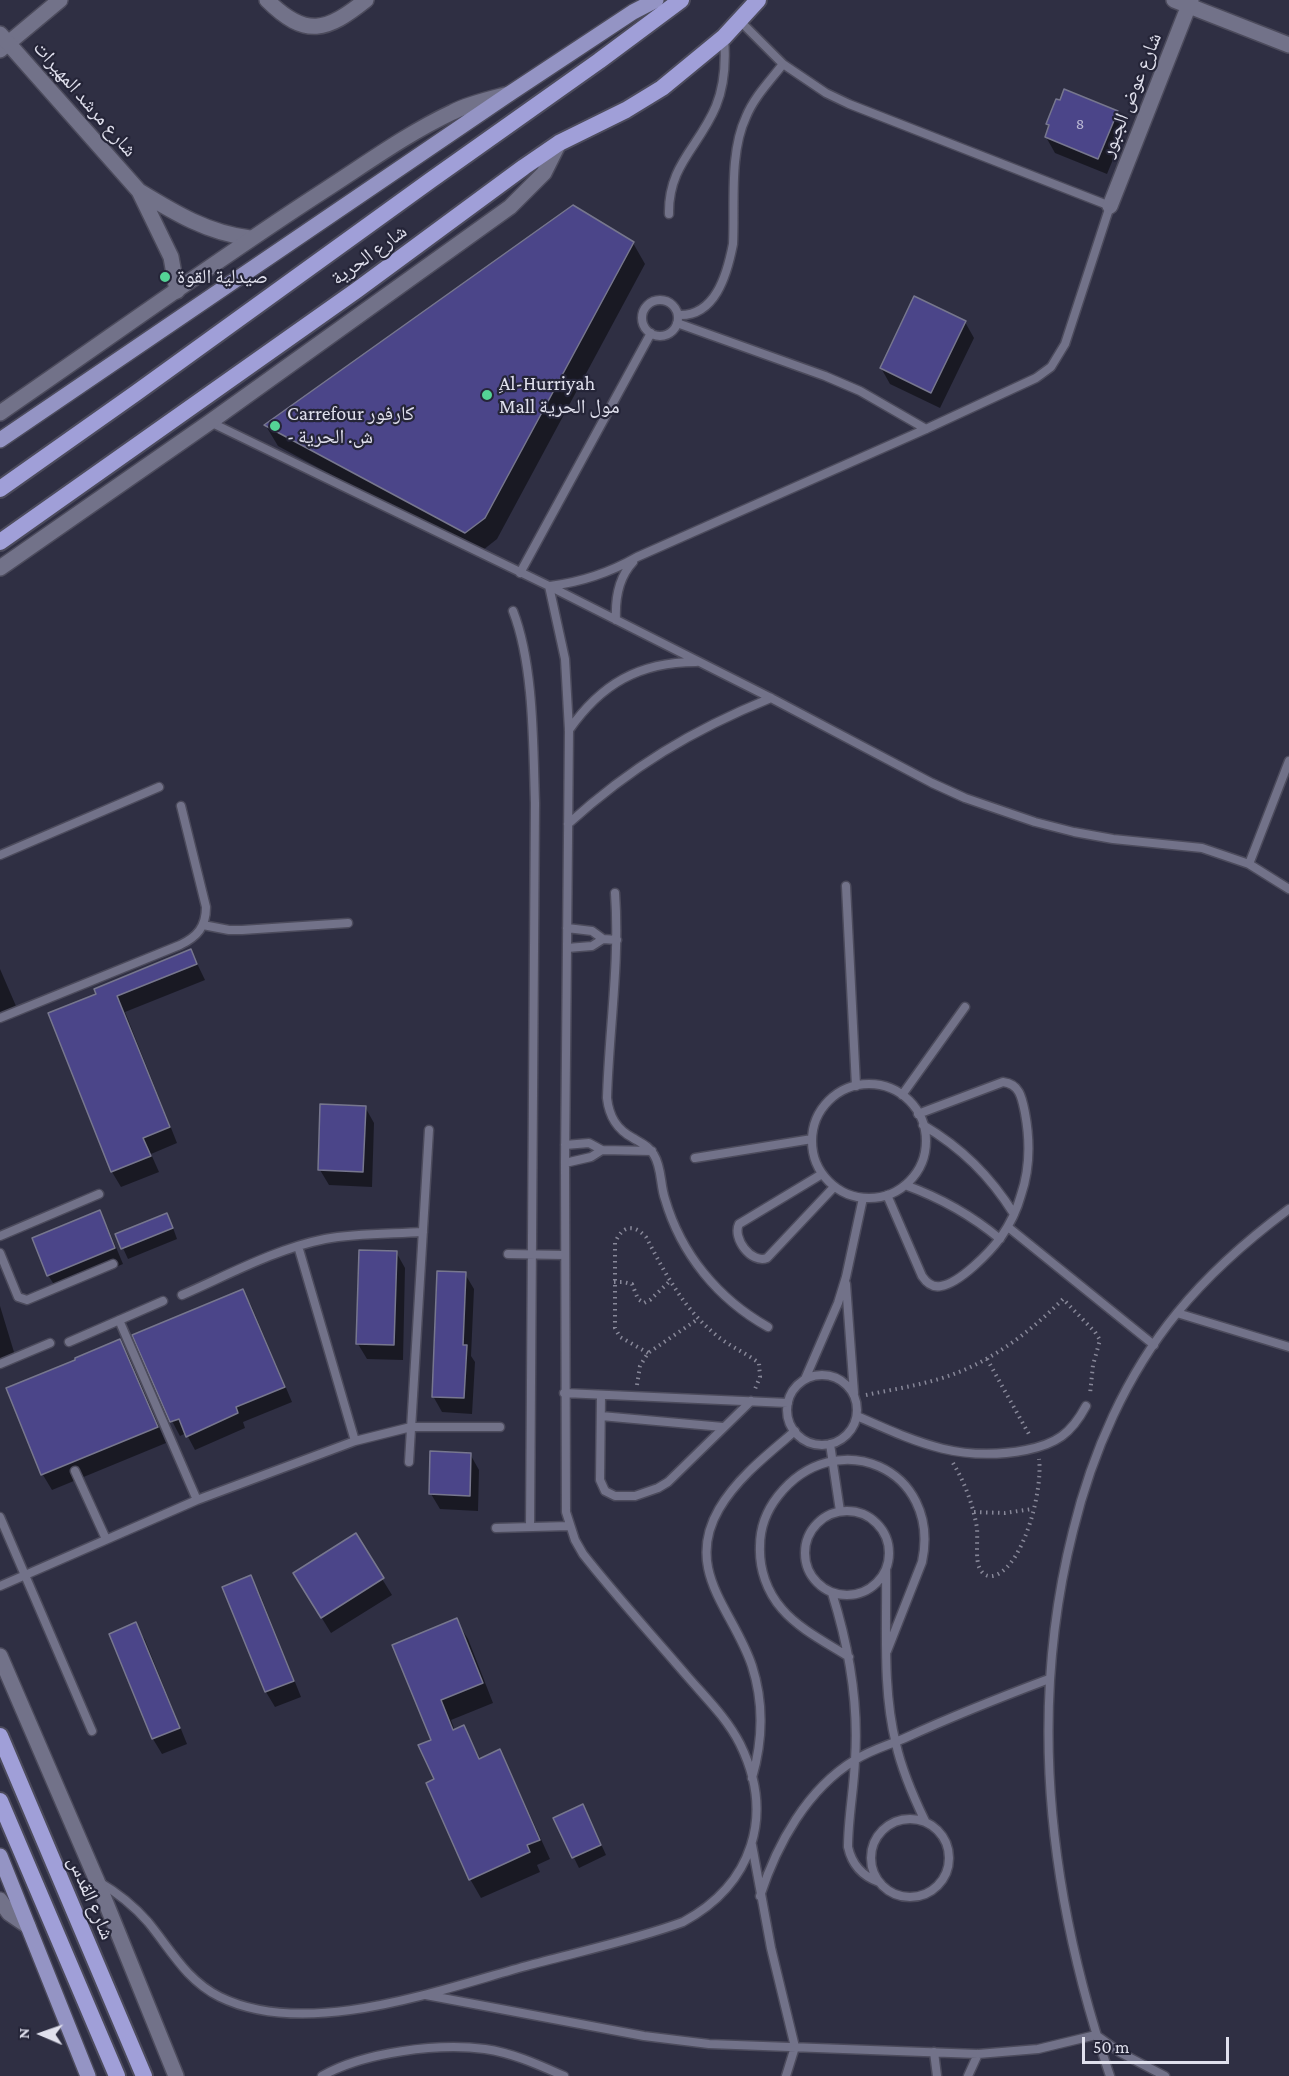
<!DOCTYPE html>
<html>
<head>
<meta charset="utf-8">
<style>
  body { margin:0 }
  #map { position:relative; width:1289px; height:2076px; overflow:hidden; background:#2f2f43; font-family:"Crimson Pro",serif }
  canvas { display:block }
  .north { position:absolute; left:12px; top:2004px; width:60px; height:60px; -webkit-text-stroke:4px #252538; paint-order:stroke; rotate:272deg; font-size:16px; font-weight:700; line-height:24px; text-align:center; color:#e0e0ed }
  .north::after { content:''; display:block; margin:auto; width:21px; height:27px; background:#e0e0ed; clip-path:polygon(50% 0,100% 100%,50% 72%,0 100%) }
  .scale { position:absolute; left:1082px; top:2037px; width:147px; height:27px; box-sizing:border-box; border:3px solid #e0e0ed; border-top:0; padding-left:8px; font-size:18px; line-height:21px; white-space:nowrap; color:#e0e0ed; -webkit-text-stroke:4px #252538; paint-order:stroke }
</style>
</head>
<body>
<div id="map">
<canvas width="1289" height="2076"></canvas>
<div class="north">N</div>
<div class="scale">50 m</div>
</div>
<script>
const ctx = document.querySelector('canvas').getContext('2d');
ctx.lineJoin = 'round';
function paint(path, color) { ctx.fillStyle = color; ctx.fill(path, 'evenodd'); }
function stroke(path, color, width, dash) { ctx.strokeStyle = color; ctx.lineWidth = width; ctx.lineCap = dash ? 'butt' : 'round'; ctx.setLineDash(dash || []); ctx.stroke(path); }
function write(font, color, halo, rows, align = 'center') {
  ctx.font = font + ' "Crimson Pro","Noto Naskh Arabic",serif'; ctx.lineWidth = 4.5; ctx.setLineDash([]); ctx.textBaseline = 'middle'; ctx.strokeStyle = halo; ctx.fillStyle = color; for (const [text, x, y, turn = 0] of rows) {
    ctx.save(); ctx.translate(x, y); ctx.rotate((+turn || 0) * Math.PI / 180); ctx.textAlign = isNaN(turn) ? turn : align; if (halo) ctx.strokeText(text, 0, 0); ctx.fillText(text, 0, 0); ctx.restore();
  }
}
const shadow = new Path2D(`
  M 1117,112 L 1126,128 L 1107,174 L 1055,153 L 1046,137 L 1050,127 L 1048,124 Z
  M 633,243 L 645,264 L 497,539 L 478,554 L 278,446 L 266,426 Z
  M 965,322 L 974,338 L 940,408 L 890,384 L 881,368 Z
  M 191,951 L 205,980 L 125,1012 L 177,1143 L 151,1154 L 159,1172 L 121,1187 L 112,1172 L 98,994 Z
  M 0,969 L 19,1013 L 0,1021 Z
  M 365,1107 L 374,1123 L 372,1187 L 329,1185 L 320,1170 Z
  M 99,1212 L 108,1228 L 123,1264 L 58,1291 L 48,1275 Z
  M 172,1225 L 177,1239 L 128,1259 L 117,1235 Z
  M 396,1252 L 405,1268 L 403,1360 L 367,1359 L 358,1344 Z
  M 465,1274 L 474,1289 L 471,1356 L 475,1362 L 472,1414 L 442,1412 L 433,1396 Z
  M 242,1290 L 251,1305 L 292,1402 L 243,1422 L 245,1428 L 195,1450 L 186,1433 L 180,1436 L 172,1421 Z
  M 0,1306 L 17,1362 L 0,1367 Z
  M 120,1341 L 129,1357 L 166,1443 L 52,1490 L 43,1475 L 8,1389 Z
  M 470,1454 L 479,1470 L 478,1511 L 440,1509 L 431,1494 Z
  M 355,1535 L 392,1595 L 331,1633 L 304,1589 Z
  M 250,1577 L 259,1592 L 301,1697 L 275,1707 L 266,1692 L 224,1587 Z
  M 456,1620 L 468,1639 L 493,1703 L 451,1720 L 455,1731 L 463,1727 L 481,1760 L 499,1751 L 510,1771 L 550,1859 L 537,1865 L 540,1872 L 481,1898 L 470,1879 L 435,1780 L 433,1741 Z
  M 136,1624 L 145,1640 L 187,1744 L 162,1754 L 153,1739 L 111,1635 Z
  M 588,1816 L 606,1855 L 579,1868 L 555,1819 Z`);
const building = new Path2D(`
  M 1064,89 L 1118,111 L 1098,159 L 1045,137 L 1049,125 L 1046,124 L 1056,99 L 1060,100 Z
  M 573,205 L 634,242 L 485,518 L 465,533 L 264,425 Z
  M 914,296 L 966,321 L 931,393 L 880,368 Z
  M 191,949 L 197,964 L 117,996 L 170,1127 L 143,1138 L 151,1156 L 111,1172 L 48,1013 L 96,994 L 94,989 Z
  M 320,1104 L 366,1106 L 363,1172 L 318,1170 Z
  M 100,1210 L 115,1248 L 47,1276 L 32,1238 Z
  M 167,1213 L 173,1228 L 121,1249 L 115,1234 Z
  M 359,1250 L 397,1251 L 394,1345 L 356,1344 Z
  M 437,1271 L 466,1272 L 463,1345 L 467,1345 L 464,1398 L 432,1397 Z
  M 243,1289 L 285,1387 L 236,1407 L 238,1413 L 186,1437 L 179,1419 L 170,1422 L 132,1335 Z
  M 120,1339 L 158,1427 L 41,1475 L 6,1388 L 75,1360 L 75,1358 Z
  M 430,1451 L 471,1453 L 470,1496 L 429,1494 Z
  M 356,1533 L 384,1578 L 321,1618 L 293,1573 Z
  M 251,1575 L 294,1681 L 265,1692 L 222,1587 Z
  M 457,1618 L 483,1683 L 441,1700 L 453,1730 L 464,1725 L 479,1759 L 500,1749 L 540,1840 L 527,1845 L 530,1852 L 469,1880 L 426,1783 L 434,1779 L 418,1745 L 431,1740 L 392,1645 Z
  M 136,1622 L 180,1728 L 152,1739 L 109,1634 Z
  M 583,1804 L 601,1845 L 572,1858 L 553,1818 Z`);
const path = new Path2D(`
  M 614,1282 L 623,1282 L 632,1284 L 638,1299 L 644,1303 L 650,1300 L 670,1281
  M 648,1353 L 620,1337 L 615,1328 L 615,1243 C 622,1226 633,1223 646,1237 C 665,1273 683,1308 716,1335 C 729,1346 746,1353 759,1363 L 760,1377 L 755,1389
  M 987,1359 L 1030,1436
  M 637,1385 L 640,1366 L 648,1353 L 698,1319
  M 866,1395 C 890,1390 915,1386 939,1379 C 987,1365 1028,1334 1063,1299 L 1095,1332 L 1100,1340 L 1093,1365 L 1090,1394
  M 953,1463 C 965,1483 973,1505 977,1528 C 978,1539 975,1561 980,1569 C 983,1575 989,1578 996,1575 C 1025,1563 1043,1488 1039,1459
  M 974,1512 L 1005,1513 L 1032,1509`);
const service = new Path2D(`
  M 669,214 C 668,165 699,147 716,106 C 725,84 726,61 724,37
  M642 318a18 18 0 1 1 36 0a18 18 0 1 1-36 0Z
  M 678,315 C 715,317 727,275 733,244 C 735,205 729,153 746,117 C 754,97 770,81 783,64
  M 677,323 L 825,376 L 860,391 L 926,429
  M 210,422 L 549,586 L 771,698 L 932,783 L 965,798 L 1035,822 L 1074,832 L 1113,839 L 1202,848 L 1249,864 L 1289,889
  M 520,573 L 651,333
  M 550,586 C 582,582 609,573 637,557 L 926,429 L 1036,378 L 1051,367 L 1065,344 L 1110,206 L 849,104 L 826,93 L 783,64 L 740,21
  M 513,611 C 534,665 533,744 535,803 L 530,1527
  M 616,620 C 615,599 618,578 633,562
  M 569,730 C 601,684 639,662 696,662
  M 568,824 C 631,767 692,730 771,698
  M 0,855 L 159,787
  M 1249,864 L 1289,761
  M 846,886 L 856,1086
  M 615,893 C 620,962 609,1029 607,1098 C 609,1116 616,1129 633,1138 C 641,1143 649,1146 654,1155 C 662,1168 660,1185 665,1199 C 681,1254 718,1299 768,1327
  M 203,925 L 229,930 L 242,930 L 348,923
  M 567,928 L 592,931 L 603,939 L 617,940
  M 567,948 L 592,946 L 603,939
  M 0,1018 L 180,945 C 197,937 206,927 206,907 L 181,806
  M812 1141a57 57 0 1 1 114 0a57 57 0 1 1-114 0Z
  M 902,1095 L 965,1007
  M 923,1125 C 962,1148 990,1176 1014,1214
  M 565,1145 L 589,1143 L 602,1150 L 652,1151
  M 695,1158 L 812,1139
  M 565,1163 L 591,1157 L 602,1150
  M 822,1174 L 739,1224 C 732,1238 751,1264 767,1258 L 834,1187
  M 905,1185 C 941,1198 970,1214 1000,1239
  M 887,1195 L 922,1276 C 926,1282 932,1288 941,1286 C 960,1283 990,1252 1001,1237 C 1010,1224 1017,1210 1021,1195 C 1030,1169 1030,1140 1025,1113 C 1022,1098 1020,1084 1003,1082 L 918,1114
  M 1008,1227 L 1154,1345
  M 0,1236 L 99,1194
  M 298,1246 L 355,1441
  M 0,1253 L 18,1297 L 27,1300 L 113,1264
  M 508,1254 L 564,1255
  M 846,1284 L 854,1393
  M 182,1295 C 228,1275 275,1249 325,1239 C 357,1233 390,1234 423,1232
  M 1177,1313 L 1289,1347
  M 119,1320 L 197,1500
  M 69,1342 L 163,1301
  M 0,1364 L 50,1343
  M787 1410a35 35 0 1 1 70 0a35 35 0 1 1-70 0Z
  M 805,1379 L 838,1303 L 846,1277 L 863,1198
  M 564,1393 L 788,1403
  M 601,1395 L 600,1480 L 605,1491 L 615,1496 L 635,1496 L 658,1488 L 668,1482 L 751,1401
  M 601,1416 L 723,1427
  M 857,1416 C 916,1442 959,1463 1026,1450 C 1056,1444 1071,1434 1086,1406
  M 830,1444 L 840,1511
  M 409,1462 L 429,1130
  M 75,1471 L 106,1539
  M805 1553a42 42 0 1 1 84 0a42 42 0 1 1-84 0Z
  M 0,1517 L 92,1731
  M 496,1528 L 569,1526
  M 886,1570 C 887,1626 882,1689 896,1744 C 902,1771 913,1796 925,1821
  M 0,1586 L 197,1500 L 355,1441 L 411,1427 L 500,1427
  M 832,1593 C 849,1647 859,1702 855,1760 C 854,1789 848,1818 848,1847 C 852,1865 862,1876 879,1882
  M 849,1657 C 827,1643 799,1629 782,1609 C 767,1592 759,1569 760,1546 C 760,1528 767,1510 778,1496 C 835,1423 942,1468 922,1562 L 887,1651
  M 752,1778 C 763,1740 764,1703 752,1666 C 734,1611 683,1571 719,1509 C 737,1478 768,1454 795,1431
  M871 1858a39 39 0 1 1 78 0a39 39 0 1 1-78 0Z
  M 752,1845 L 771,1948 L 795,2047 L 786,2076
  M 99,1882 C 118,1893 134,1906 148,1922 C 171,1950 186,1980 220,1997 C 308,2040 441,1989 530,1965 C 581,1951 634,1940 683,1922 C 753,1884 775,1815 740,1744 C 727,1718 705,1697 687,1676 C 652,1635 616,1596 583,1554 L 575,1540 L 566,1512 L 565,1163 L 569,730 L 565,659 L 549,586
  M 760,1896 C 777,1844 807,1789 855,1760 C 870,1750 889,1745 905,1738 C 953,1716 1001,1697 1049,1679
  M 426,1995 L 644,2036 L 709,2044 L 978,2054 L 1038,2049 L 1096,2035 L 1121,2053 L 1165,2076
  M 934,2052 L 937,2076
  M 322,2076 C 364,2052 438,2043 485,2049 C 513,2053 539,2065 564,2076
  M 968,2076 L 978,2054
  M 1110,2076 C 1050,1900 1027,1713 1073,1531 C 1092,1453 1126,1375 1177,1313 C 1208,1275 1250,1238 1289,1209`);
const minor = new Path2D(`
  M 267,0 C 306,39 327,31 366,0
  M 1174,0 L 1289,45
  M 0,50 L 60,0
  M 1110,206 L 1191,0`);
const tertiary = new Path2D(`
  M 0,34 L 139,191 L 171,257 L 177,291
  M 139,191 C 175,213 208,233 250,238`);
const secondary = new Path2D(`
  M 0,413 C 108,339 215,261 325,190 C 367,163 408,133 453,112 C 470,103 490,99 509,94
  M 0,568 L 210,422 L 510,207 L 544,173 L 559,143
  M 0,1656 L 97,1881 L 176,2076
  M 0,1900 L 9,1913 L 28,1926`);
const primary = new Path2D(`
  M 0,440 L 509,94 L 633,12 L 656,0
  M 0,1856 L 88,2076`);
const trunk = new Path2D(`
  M 0,489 L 136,393 L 431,180 L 599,61 L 681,0
  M 0,542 L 357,290 L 524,167 L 559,143 L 626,110 L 662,88 L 724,37 L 758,0
  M 0,1736 L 144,2076
  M 0,1801 L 117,2076`);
const markers = [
  [165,277,6,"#54d396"],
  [487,395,6,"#54d396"],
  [275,426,6,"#54d396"]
];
const numberNames = [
  ["8",1080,124]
];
const streetNames = [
  ["شارع عوض الجبور",1131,95,-68],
  ["شارع مرشد المهيرات",85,99,49],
  ["شارع الحرية",369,255,-36],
  ["شارع القدس",91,1898,67]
];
const poiNames = [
  ["صيدلية القوة",177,277],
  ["ِAl-Hurriyah",499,384],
  ["Mall مول الحرية",499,407],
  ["Carrefour كارفور",287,414],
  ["- ش. الحرية",287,437]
];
paint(shadow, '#0007');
paint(building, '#4b4589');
stroke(building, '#77778e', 1.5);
stroke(service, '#4c4b5c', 11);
stroke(minor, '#4c4b5c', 18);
stroke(tertiary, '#4c4b5c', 18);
stroke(secondary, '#4c4b5c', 18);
stroke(primary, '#4c4b5c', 18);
stroke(trunk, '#4c4b5c', 20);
stroke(path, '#889', 4, [1.5, 4.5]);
stroke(service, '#727289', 8);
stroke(minor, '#727289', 15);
stroke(tertiary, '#727289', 15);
stroke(secondary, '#727289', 15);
stroke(primary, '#9494c4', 15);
stroke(trunk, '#a09fd8', 16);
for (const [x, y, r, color] of markers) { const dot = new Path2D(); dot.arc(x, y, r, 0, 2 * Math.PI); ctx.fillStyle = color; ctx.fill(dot); stroke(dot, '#252538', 2); }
write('16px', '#bbb9d4', null, numberNames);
write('20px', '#e0e0ed', '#252538', streetNames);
write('20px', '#e0e0ed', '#252538', poiNames, 'left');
</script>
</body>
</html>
